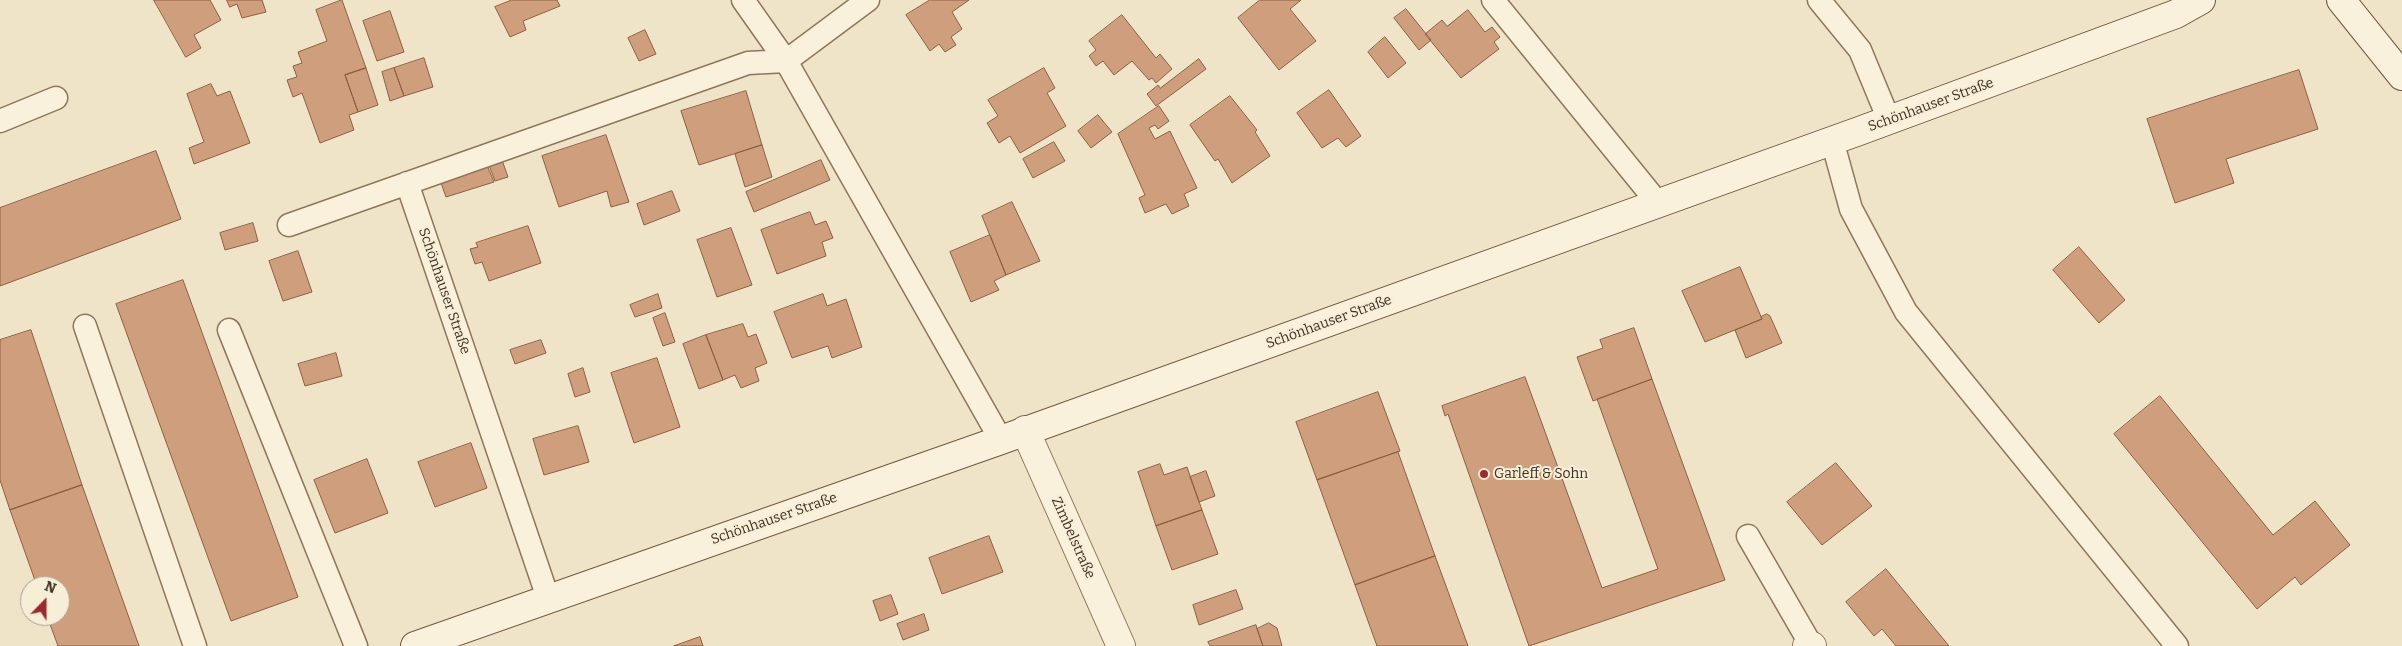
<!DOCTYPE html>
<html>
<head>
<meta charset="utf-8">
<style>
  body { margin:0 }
  #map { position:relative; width:2402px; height:646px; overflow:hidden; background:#f0e4c8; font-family:Bitter,serif }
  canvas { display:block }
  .north { position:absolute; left:20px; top:576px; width:50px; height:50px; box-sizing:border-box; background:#f7eed8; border:1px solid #ada18e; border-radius:50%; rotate:22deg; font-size:14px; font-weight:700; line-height:20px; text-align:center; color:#3d2e20 }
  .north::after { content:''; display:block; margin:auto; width:18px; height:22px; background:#9e2a2b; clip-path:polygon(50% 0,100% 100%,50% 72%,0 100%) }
</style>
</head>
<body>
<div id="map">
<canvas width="2402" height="646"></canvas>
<div class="north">N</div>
</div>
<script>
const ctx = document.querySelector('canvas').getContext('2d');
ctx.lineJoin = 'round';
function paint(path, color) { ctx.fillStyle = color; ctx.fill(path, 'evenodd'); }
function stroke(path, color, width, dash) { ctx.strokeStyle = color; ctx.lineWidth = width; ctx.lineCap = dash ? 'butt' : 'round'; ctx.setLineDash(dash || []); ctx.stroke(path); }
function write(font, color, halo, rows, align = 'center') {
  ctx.font = font + ' Bitter,serif'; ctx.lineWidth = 4; ctx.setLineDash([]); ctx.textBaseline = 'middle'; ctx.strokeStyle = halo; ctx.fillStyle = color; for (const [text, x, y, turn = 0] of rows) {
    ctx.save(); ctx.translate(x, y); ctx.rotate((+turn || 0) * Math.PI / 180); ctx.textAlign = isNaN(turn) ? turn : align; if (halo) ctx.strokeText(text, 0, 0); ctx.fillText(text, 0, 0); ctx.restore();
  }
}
const building = new Path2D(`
  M 154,0 L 210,0 L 221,20 L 194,35 L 201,48 L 186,57 Z
  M 227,0 L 262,0 L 266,12 L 242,18 L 237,4 L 230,7 Z
  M 342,0 L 366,68 L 345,75 L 358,112 L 349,115 L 354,130 L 320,143 L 302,93 L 293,97 L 287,80 L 297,77 L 293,66 L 302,63 L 298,52 L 327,41 L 316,10 Z
  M 512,0 L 557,0 L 560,6 L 523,21 L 526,30 L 510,37 L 495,7 Z
  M 930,0 L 969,0 L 952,12 L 962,29 L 951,37 L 956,45 L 945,52 L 939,44 L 930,51 L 906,15 Z
  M 1260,0 L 1301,0 L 1290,9 L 1316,41 L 1279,70 L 1238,18 Z
  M 1406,9 L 1431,40 L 1419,50 L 1394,18 Z
  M 1468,10 L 1485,32 L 1492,27 L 1500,37 L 1494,42 L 1499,49 L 1461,78 L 1425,34 L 1442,20 L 1447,26 Z
  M 390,11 L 404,52 L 377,61 L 363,21 Z
  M 1122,15 L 1156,58 L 1160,54 L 1172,69 L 1156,83 L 1152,78 L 1149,80 L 1132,61 L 1114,75 L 1103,61 L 1096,66 L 1089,56 L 1096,50 L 1089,41 Z
  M 645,30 L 656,54 L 639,61 L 628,38 Z
  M 1385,37 L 1406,63 L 1388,78 L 1368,52 Z
  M 424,58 L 433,87 L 404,96 L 394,68 Z
  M 1199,59 L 1206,69 L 1156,106 L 1147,94 L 1158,85 L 1160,88 Z
  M 366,68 L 378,105 L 358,112 L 345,75 Z
  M 394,68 L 404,96 L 390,101 L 382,72 Z
  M 1044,68 L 1055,88 L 1047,93 L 1066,126 L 1020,153 L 1010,136 L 999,143 L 987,123 L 998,116 L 988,100 Z
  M 2299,70 L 2318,129 L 2226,159 L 2234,183 L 2175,203 L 2147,119 Z
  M 211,84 L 217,96 L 230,91 L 250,143 L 194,164 L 189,148 L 204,142 L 187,94 Z
  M 1329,90 L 1361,136 L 1346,147 L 1338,138 L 1322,148 L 1297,113 Z
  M 746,91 L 762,145 L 699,165 L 681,111 Z
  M 1230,96 L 1257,130 L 1255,132 L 1270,156 L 1232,183 L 1218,159 L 1215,161 L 1190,125 Z
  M 1159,106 L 1169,121 L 1158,129 L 1155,125 L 1149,128 L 1155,139 L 1170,131 L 1197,188 L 1184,194 L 1189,206 L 1172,214 L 1166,204 L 1145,213 L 1139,198 L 1145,195 L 1118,134 Z
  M 1098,115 L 1112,132 L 1091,148 L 1078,131 Z
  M 606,135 L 629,202 L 611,207 L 607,191 L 559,207 L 542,156 Z
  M 1054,142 L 1065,161 L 1033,178 L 1023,159 Z
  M 762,145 L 772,177 L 745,187 L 735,154 Z
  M 156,151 L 181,219 L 0,286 L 0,208 Z
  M 502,160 L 508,177 L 495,181 L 489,165 Z
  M 821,160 L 830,180 L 754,212 L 746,192 Z
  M 487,165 L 494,182 L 446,197 L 440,180 Z
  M 672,191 L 680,211 L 644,225 L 637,204 Z
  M 1012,202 L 1040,261 L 1006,275 L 982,216 Z
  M 810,212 L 815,225 L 826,221 L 833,238 L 822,242 L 826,256 L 777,274 L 761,230 Z
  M 253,223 L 258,241 L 225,250 L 220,233 Z
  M 528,226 L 541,263 L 489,281 L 482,262 L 475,264 L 470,249 L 478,247 L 476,243 Z
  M 731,228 L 752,285 L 717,297 L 697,240 Z
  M 990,235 L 1006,275 L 994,281 L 999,290 L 971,302 L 950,252 Z
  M 2079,247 L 2125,300 L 2099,323 L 2053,270 Z
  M 298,251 L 312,292 L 283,301 L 269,261 Z
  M 1740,267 L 1762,319 L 1705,342 L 1682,291 Z
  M 183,280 L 298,597 L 231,621 L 116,304 Z
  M 658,294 L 662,308 L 635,317 L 630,305 Z
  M 823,294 L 827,306 L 846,299 L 862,347 L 832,358 L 828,346 L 792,358 L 774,312 Z
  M 665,313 L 675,342 L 663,346 L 653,318 Z
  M 1767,314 L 1770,316 L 1782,343 L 1746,358 L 1735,330 L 1762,319 L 1761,317 Z
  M 743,324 L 748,337 L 756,334 L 767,363 L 755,368 L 759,381 L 741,388 L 735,375 L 723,380 L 706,335 Z
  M 1634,328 L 1652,379 L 1593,401 L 1577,357 L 1603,348 L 1600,340 Z
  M 31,330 L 82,485 L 10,510 L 0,480 L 0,340 Z
  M 706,335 L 723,380 L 699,389 L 683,344 Z
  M 541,340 L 546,353 L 515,364 L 510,350 Z
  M 336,353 L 342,376 L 305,386 L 298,364 Z
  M 657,358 L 680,427 L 634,443 L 611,373 Z
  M 583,368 L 590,392 L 575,397 L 568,374 Z
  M 1525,377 L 1602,588 L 1658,569 L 1597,399 L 1652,379 L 1725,580 L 1529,646 L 1448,414 L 1445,416 L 1442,406 Z
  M 1378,392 L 1400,451 L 1317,480 L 1296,422 Z
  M 2160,396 L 2273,535 L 2315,501 L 2350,545 L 2301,585 L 2295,577 L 2257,609 L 2114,434 Z
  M 578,426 L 589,462 L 544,475 L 533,439 Z
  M 471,443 L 487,488 L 435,507 L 418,462 Z
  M 1398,452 L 1435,556 L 1355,585 L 1317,480 Z
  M 367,459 L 388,513 L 335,533 L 314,480 Z
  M 1836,463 L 1872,506 L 1822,545 L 1787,502 Z
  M 1160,464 L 1164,475 L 1187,467 L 1202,510 L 1156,526 L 1138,472 Z
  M 1206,471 L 1215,496 L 1199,502 L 1190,477 Z
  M 82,485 L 139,646 L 58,646 L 47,616 L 60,616 L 60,586 L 37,586 L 10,510 Z
  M 1202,510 L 1218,554 L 1172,570 L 1156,526 Z
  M 989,536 L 1003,572 L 942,594 L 929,558 Z
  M 1435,556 L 1468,646 L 1377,646 L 1355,585 Z
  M 1886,569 L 1949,646 L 1896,646 L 1882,629 L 1874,636 L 1846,602 Z
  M 1236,590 L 1243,609 L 1199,625 L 1193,605 Z
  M 891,595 L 898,614 L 880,621 L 873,601 Z
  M 924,614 L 929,630 L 903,640 L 897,624 Z
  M 1269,623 L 1277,628 L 1282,646 L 1263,646 L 1257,629 Z
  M 1256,625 L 1263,646 L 1210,646 L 1208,642 Z
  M 700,637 L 703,646 L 674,646 Z`);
const lane = new Path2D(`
  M 743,0 L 786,61 L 1001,440
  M 1493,0 L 1657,202
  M 1819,0 L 1860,50 L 1889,120
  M 0,121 L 56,98
  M 1832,140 L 1851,209 L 1906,312 L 2177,646
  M 407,183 L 548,598
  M 289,225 L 748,63 L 786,61 L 868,0
  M 85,326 L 195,646
  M 229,330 L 356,646
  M 1748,536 L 1811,645`);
const street = new Path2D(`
  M 1025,430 L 1121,646
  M 1807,646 L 1812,646`);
const secondary = new Path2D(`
  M 2341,0 L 2402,76
  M 415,646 L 1001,440 L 1862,130 L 2176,14 L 2201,0`);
const markers = [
  [1484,474,5,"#9e2a2b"]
];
const streetNames = [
  ["Schönhauser Straße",1931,105,-20],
  ["Schönhauser Straße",444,291,71],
  ["Schönhauser Straße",1329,322,-20],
  ["Schönhauser Straße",774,519,-19],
  ["Zimbelstraße",1073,538,66]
];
const poiNames = [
  ["Garleff & Sohn",1494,474]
];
paint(building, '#cf9f7d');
stroke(building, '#8d5f41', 1);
stroke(lane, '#8d765c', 25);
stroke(street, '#8d765c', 30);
stroke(secondary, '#6f573f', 30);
stroke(lane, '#faf1dc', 22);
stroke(street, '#faf1dc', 28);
stroke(secondary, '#faf1dc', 28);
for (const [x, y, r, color] of markers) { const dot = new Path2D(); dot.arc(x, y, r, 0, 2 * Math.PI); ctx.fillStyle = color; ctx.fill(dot); stroke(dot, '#f7eed8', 2); }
write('14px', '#3d2e20', '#f7eed8', streetNames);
write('14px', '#3d2e20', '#f7eed8', poiNames, 'left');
</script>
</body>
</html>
